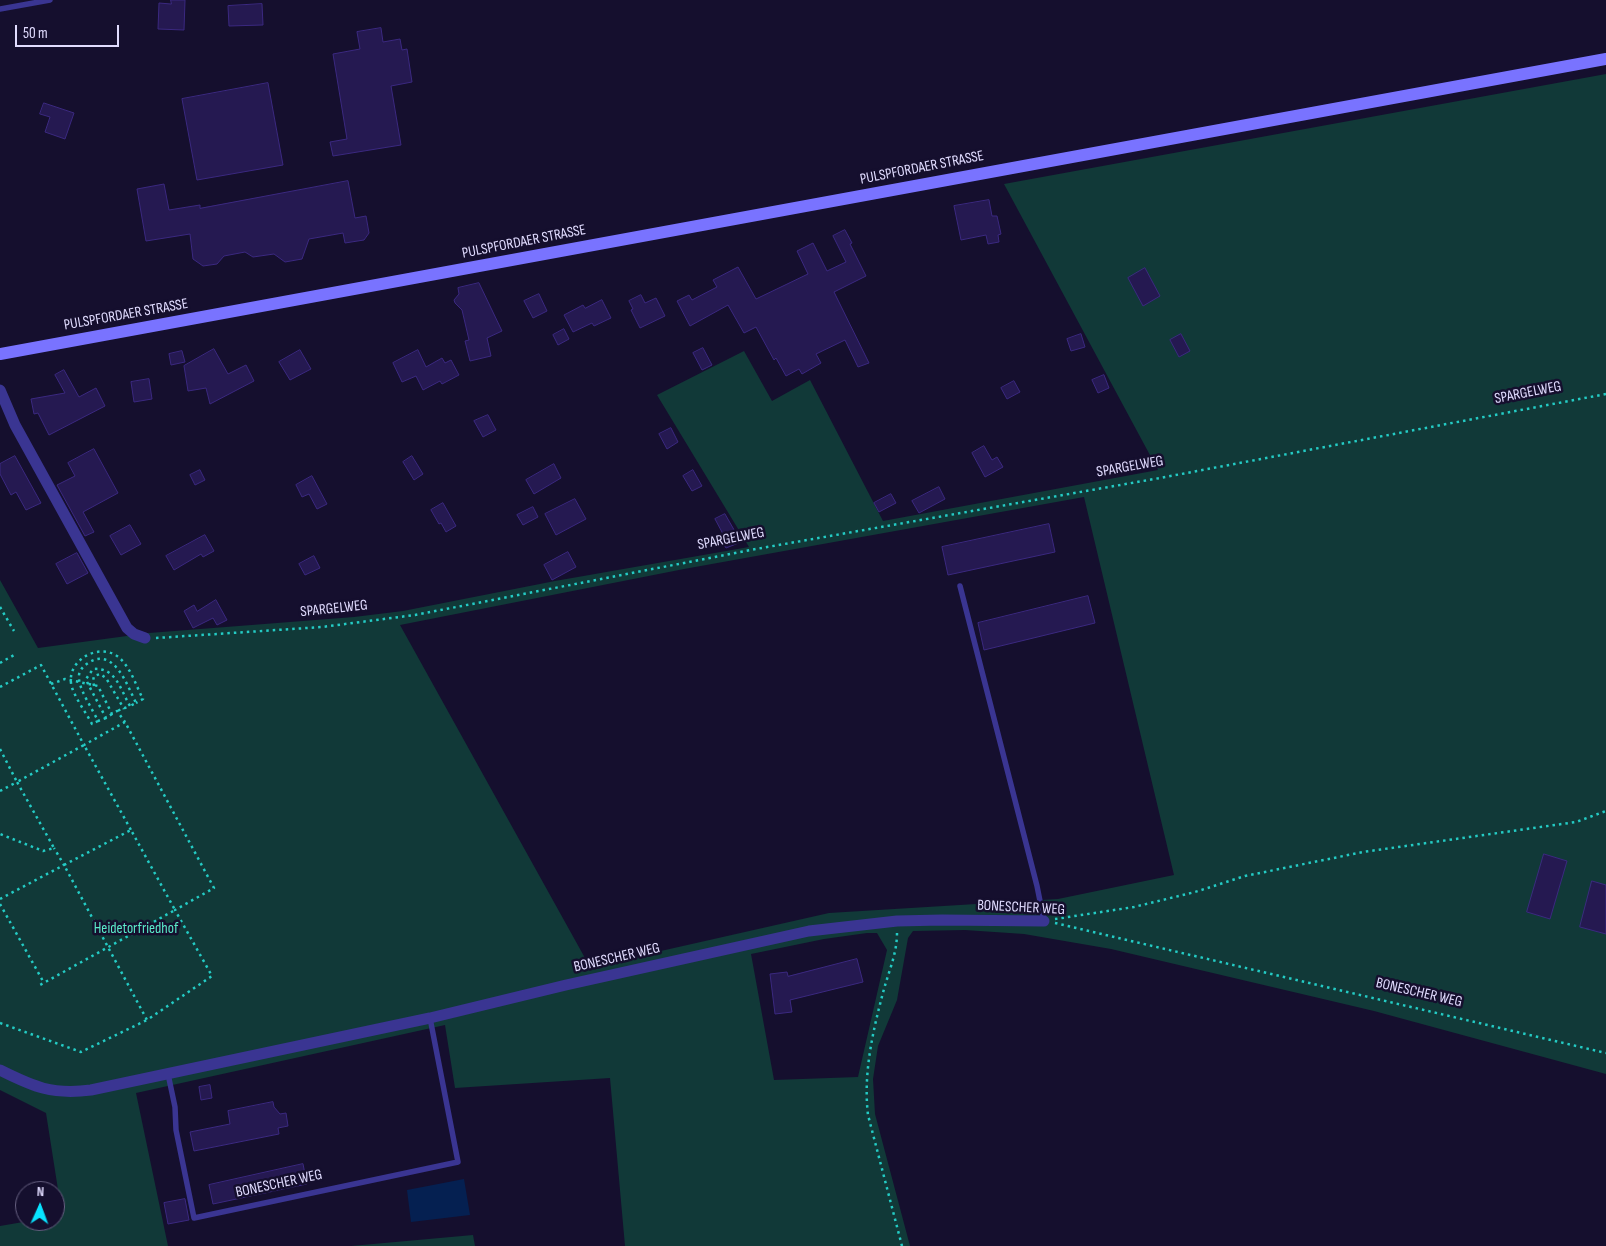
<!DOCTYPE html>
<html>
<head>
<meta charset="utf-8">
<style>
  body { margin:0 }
  #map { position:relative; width:1606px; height:1246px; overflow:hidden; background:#150f2e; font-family:"Sofia Sans Condensed",sans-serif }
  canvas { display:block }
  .north { position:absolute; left:15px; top:1181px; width:50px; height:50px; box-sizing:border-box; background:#150f2e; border:1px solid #676182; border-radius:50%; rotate:2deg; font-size:14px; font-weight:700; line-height:20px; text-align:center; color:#e1dcff }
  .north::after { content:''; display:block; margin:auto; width:18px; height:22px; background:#08e3ff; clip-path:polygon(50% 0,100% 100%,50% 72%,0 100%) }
  .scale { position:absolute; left:15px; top:25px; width:104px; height:22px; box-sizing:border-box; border:2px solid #e1dcff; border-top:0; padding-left:6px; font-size:15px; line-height:18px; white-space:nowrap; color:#e1dcff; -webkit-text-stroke:4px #150f2e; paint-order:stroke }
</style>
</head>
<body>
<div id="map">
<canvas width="1606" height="1246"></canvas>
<div class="north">N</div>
<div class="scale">50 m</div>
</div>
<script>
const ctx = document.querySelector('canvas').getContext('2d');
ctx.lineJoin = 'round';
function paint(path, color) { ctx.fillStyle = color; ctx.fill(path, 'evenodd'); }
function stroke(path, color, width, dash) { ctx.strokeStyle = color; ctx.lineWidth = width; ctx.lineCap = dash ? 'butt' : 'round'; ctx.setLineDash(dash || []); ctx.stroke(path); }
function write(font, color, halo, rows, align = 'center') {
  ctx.font = font + ' "Sofia Sans Condensed",sans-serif'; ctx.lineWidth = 5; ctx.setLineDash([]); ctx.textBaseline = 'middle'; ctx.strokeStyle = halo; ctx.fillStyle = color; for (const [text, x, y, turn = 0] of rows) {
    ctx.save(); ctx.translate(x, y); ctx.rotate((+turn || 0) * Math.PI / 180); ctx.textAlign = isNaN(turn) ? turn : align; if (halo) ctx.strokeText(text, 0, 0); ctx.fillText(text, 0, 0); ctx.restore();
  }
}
const green = new Path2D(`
  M 1606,74 L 1606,1074 L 1374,1011 L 1111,949 L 1024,934 L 965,930 L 913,931 L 908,938 L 897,1000 L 878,1046 L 873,1079 L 875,1114 L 910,1246 L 625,1246 L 610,1078 L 455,1088 L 445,1025 L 136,1093 L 168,1246 L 0,1246 L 0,1226 L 29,1221 L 55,1221 L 55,1216 L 62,1215 L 46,1113 L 0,1090 L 0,580 L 38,648 L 149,633 L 354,617 L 403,611 L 555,581 L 749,547 L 657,395 L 744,351 L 772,401 L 810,380 L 883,521 L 1158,470 L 1004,184 ZM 1084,497 L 1174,875 L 1058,899 L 829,913 L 590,967 L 400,625 L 684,569 ZM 867,933 L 877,933 L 887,950 L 858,1077 L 774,1080 L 751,954 L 824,939 Z
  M 473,1235 L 475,1246 L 351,1246 Z`);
const water = new Path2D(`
  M 464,1179 L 470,1215 L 411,1222 L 407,1190 Z`);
const building = new Path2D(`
  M 171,0 L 185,0 L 184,30 L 158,29 L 159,3 L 171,4 Z
  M 262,4 L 263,25 L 229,26 L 228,6 Z
  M 381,28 L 383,42 L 400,39 L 402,50 L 407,49 L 412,82 L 391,86 L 401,145 L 333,156 L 330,142 L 347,139 L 333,54 L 360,49 L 357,32 Z
  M 268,83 L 283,165 L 197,180 L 182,99 Z
  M 44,103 L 74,113 L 65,139 L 45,132 L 50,117 L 40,114 Z
  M 348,181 L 355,218 L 366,216 L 369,233 L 364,240 L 345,243 L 343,233 L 309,239 L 302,259 L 285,262 L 274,254 L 253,257 L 245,252 L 224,256 L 217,264 L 203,266 L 193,259 L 190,234 L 146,241 L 137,189 L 164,184 L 169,210 L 200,205 L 200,208 Z
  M 989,200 L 992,216 L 997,216 L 1001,234 L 998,235 L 999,242 L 988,244 L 986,235 L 961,240 L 954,206 Z
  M 845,230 L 852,243 L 850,244 L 866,276 L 834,292 L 869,363 L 858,367 L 845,340 L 816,354 L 821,363 L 802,374 L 799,369 L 786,376 L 776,358 L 774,360 L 756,327 L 744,333 L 728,305 L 690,326 L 677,301 L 689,295 L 692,300 L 717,287 L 713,280 L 738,267 L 756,299 L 808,274 L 797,251 L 813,243 L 827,271 L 846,262 L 833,236 Z
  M 1145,268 L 1160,296 L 1143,306 L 1128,278 Z
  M 479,283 L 502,331 L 487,338 L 491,356 L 470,361 L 465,341 L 469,340 L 462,310 L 455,303 L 454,300 L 459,294 L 458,288 Z
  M 539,294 L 547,311 L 533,318 L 524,301 Z
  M 641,295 L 645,303 L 656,298 L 665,316 L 640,328 L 631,310 L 633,309 L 629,301 Z
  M 602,300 L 611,318 L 594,326 L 592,323 L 573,332 L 564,315 L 583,305 L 585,308 Z
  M 564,329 L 569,339 L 558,345 L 553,335 Z
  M 1081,334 L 1085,347 L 1071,351 L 1067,339 Z
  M 1181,334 L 1190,351 L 1179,357 L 1170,340 Z
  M 703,348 L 712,365 L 702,370 L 693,353 Z
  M 214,349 L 228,374 L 246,365 L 254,381 L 210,404 L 206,388 L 188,391 L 184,366 Z
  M 300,350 L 311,369 L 290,380 L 279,362 Z
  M 418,350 L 426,367 L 442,358 L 445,363 L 451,360 L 459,375 L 442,384 L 440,381 L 423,390 L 416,376 L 402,382 L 393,363 Z
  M 182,351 L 185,362 L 171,365 L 169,354 Z
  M 64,370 L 79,397 L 96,388 L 105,406 L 49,435 L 38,413 L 34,414 L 31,399 L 65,393 L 55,375 Z
  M 1104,375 L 1109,388 L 1098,393 L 1092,380 Z
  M 149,379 L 152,399 L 134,402 L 131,382 Z
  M 1014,381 L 1020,392 L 1007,399 L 1001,388 Z
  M 488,415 L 496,430 L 483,437 L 474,421 Z
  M 671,428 L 678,442 L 667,449 L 659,434 Z
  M 984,446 L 992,460 L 997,457 L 1003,467 L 985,477 L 972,453 Z
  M 94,449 L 118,493 L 83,512 L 94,532 L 85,536 L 57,485 L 75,476 L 68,463 Z
  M 15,456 L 41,503 L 26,510 L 16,492 L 11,495 L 0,474 L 0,464 Z
  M 412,456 L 423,474 L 414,480 L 403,462 Z
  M 554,464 L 561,478 L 534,494 L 526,480 Z
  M 200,470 L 205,480 L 195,485 L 190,475 Z
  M 693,470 L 702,486 L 692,491 L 683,476 Z
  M 312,476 L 327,504 L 317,509 L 309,494 L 302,497 L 296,485 Z
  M 939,487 L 945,499 L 919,513 L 912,501 Z
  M 891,494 L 896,503 L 879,512 L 874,503 Z
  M 575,499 L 586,519 L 556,535 L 545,514 Z
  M 443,503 L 456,526 L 446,532 L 441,523 L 439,524 L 431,510 Z
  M 533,507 L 538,517 L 523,525 L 517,515 Z
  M 725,514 L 741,542 L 726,548 L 718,536 L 723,534 L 715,519 Z
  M 1049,524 L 1055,552 L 948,575 L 942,547 Z
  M 130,525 L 141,544 L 121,555 L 110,536 Z
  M 205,535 L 214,551 L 203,557 L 201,554 L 174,570 L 166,556 Z
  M 568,552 L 576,567 L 552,580 L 544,565 Z
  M 77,553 L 88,573 L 67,584 L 56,564 Z
  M 314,556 L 320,568 L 305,575 L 299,564 Z
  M 1088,596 L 1095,623 L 984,650 L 978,623 Z
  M 216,600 L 227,620 L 217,625 L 213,618 L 193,628 L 184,611 L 194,605 L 197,611 Z
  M 1544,854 L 1567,861 L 1550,919 L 1527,912 Z
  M 1592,881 L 1606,885 L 1606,934 L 1580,927 Z
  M 857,959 L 863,982 L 790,1000 L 792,1012 L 775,1014 L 770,974 L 787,972 L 788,976 Z
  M 210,1085 L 212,1098 L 201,1100 L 199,1087 Z
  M 273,1102 L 274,1107 L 280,1114 L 286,1113 L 288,1126 L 278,1128 L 279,1134 L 194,1151 L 190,1132 L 230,1124 L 228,1111 Z
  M 303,1164 L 307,1184 L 213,1204 L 209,1185 Z
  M 185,1199 L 189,1220 L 168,1224 L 164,1203 Z`);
const path = new Path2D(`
  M 0,607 L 14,631
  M 156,638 L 322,627 L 415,615 L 756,549 L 1160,478 L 1606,394
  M 0,663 L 14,655
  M 51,684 L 65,679 L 98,686 L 112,714 L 117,711 L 125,722
  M 94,686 L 93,681 L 94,676 L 100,674 L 106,678 L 124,709
  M 0,687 L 41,665 L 84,745 L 125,722 L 214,888 L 175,910 L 212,976 L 147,1020 L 64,865 L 131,830 L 175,910 L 40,985
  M 112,714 L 106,718 L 88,684 L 86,679 L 93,669 C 116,667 120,689 130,706 L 117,711
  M 106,718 L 98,721 C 93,710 80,691 79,679 C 78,672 82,667 88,663 C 114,646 127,685 136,703 L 130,706
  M 98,721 L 92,724 C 87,714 72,694 71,683 C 68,660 98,643 117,656 C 130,665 136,686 143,699 L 136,703
  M 0,749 L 17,782 L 84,745 L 131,830
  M 0,791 L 17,782 L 54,848 L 43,851 L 0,834
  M 0,899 L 64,865 L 54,848
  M 0,904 L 44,983
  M 1055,919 L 1134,907 L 1195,892 L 1245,876 L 1363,852 L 1576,822 L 1606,811
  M 1055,923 L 1606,1053
  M 897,933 C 897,953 889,971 884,989 C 873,1030 863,1073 868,1115 L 902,1246
  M 0,1023 L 81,1052 L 147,1020`);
const lane = new Path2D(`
  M 0,9 L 50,0
  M 960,586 L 1037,886 L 1044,921
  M 168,1074 L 175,1107 L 176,1130 L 194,1218 L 458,1162 L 430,1018`);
const street = new Path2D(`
  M 0,390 L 15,425 L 127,628 L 134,634 L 145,638
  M 0,1070 C 34,1087 52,1095 91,1090 L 430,1018 L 566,985 L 809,931 L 897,921 L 942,920 L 1044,921`);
const secondary = new Path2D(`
  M 0,354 L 1606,59`);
const streetNames = [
  ["PULSPFORDAER STRASSE",922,168,-11],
  ["PULSPFORDAER STRASSE",524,242,-11],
  ["PULSPFORDAER STRASSE",126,315,-10],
  ["SPARGELWEG",1528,393,-11],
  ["SPARGELWEG",1130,467,-10],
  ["SPARGELWEG",731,539,-11],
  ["SPARGELWEG",334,609,-6],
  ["BONESCHER WEG",1021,908,3],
  ["BONESCHER WEG",617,958,-13],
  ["BONESCHER WEG",1419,993,13],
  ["BONESCHER WEG",279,1184,-12]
];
const parkNames = [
  ["Heidetorfriedhof",136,929]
];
paint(green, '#113938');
paint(water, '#052051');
paint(building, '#251951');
stroke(building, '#3b2980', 1);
stroke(path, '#24cbc4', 2.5, [2.5, 4]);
stroke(lane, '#3a3592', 5.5);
stroke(street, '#3a3592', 11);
stroke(secondary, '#7973ff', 12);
write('15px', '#e1dcff', '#150f2e', streetNames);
write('15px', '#5becca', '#150f2e', parkNames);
</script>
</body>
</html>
